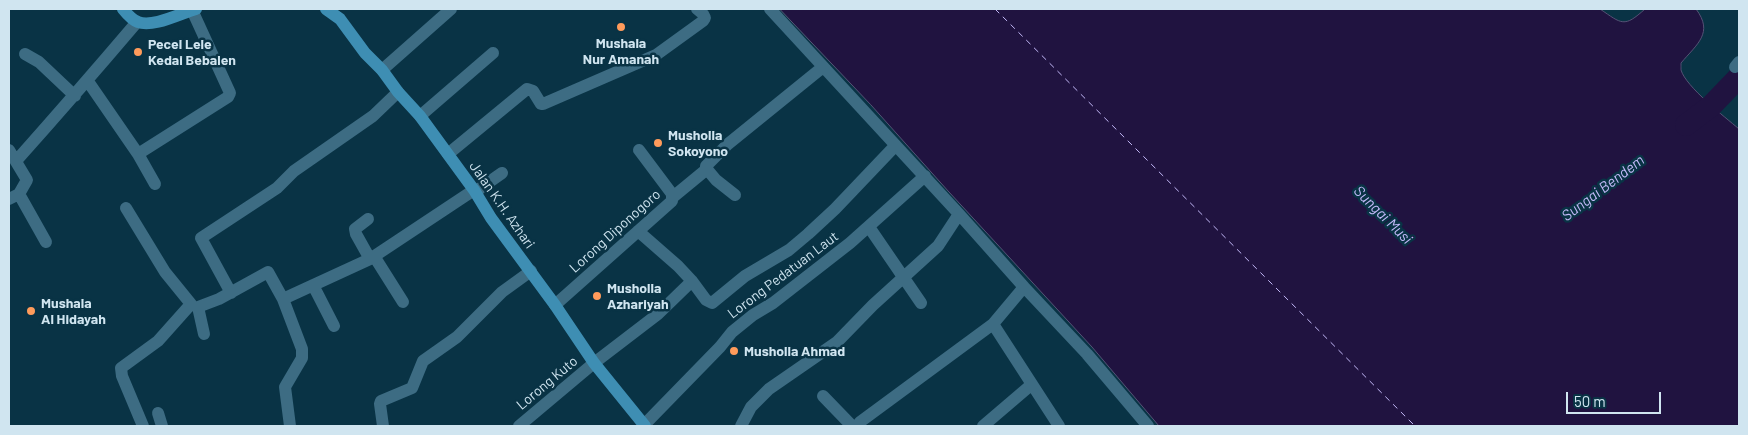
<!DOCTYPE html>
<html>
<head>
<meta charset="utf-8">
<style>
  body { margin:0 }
  #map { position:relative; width:1748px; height:435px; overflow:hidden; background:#093345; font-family:Barlow,sans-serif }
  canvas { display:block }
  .frame { position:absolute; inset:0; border:10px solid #d0e5f0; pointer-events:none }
  .scale { position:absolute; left:1566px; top:392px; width:95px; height:22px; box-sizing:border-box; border:2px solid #d0e5f0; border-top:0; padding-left:6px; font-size:15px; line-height:18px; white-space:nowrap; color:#d0e5f0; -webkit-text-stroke:4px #093345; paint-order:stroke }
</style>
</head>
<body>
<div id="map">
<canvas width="1748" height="435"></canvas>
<div class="frame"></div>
<div class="scale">50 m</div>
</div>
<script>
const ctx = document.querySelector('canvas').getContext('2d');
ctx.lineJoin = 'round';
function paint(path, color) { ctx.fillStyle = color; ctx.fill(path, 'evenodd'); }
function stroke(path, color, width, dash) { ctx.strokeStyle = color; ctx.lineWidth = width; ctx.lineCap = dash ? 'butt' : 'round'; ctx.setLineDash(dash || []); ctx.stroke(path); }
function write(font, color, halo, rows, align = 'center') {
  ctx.font = font + ' Barlow,sans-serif'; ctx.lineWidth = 5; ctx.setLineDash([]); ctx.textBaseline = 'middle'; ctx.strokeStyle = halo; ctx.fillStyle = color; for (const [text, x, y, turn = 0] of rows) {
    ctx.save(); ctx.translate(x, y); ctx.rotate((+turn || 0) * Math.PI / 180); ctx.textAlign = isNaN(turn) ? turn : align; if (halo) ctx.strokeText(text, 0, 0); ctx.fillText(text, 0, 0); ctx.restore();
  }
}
const water = new Path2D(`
  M 780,9 L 1600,9 C 1622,24 1624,28 1645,9 L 1696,9 C 1714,33 1697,44 1681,63 C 1681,63 1681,70 1681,70 C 1686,87 1725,117 1739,129 L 1739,426 L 1159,426 L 1092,347 L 949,192 L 871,105 Z`);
const river = new Path2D(`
  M 1686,125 L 1711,106 L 1739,77`);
const ferry = new Path2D(`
  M 995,9 L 1415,426`);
const street = new Path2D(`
  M 770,9 L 959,214 L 1024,287 L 993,324
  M 25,54 L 39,62 L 75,96
  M 1735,67 L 1739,62
  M 382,70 L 451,9
  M 87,80 L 138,154
  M 420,116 L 493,53
  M 9,150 L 27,180 L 19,194 L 9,199
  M 448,154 L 527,89 L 533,91 L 541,104 L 543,104 L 656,55 L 703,21 L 705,18 L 703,14 L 697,9
  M 16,161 C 57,115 97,69 137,22
  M 155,184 L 138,154 L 228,97 L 230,93 L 192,10
  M 475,192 L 502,173
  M 19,194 L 46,242
  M 735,195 L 716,180 L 706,168 L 706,166 L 728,144 L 823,67
  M 673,197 L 707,169
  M 126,208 L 165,272 L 191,304 L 158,341 L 121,368 L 122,376 L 143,426
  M 368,219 L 355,229 L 356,234 L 370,259
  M 869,227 L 921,303
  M 638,231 L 678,266 L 692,281
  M 374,256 L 403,302
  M 313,285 L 334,326
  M 1024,287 L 1087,354 L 1148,426
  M 231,293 L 201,238 L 277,188 L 294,171 L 373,116 L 398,92
  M 283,299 L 370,259 L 474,190
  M 555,305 L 672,201 L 672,194 L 639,150
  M 204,334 L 198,307 L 219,299 L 268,272 L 283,299 L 302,349 L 302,358 L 285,387 L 290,426
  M 823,396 L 852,426
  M 158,413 L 162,426
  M 644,425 L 720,347 L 732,332 L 753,315 L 773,303 L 850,243 L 925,176
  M 383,426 L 380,404 L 381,401 L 412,388 L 423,361 L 457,337 L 502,292 L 531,271
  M 519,426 L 594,363 L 658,314 L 692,281 L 706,300 L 712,303 L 745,276 L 789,250 L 808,234 L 835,209 L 895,146
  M 741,426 L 751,407 L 769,389 L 837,342 L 873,305 L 938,246 L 959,214
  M 858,426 L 860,422 L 993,324 L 1059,426
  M 983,426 L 1031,385`);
const secondary = new Path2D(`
  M 123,9 C 127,14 132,20 138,22 C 153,28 181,13 196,9
  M 326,9 L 340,19 L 365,53 L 382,70 L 398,92 L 420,116 L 474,190 L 491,218 L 555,305 L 594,363 L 645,426`);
const markers = [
  [621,27,5,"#ff9b5b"],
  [138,52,5,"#ff9b5b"],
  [658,143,5,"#ff9b5b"],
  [597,296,5,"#ff9b5b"],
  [31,311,5,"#ff9b5b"],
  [734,351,5,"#ff9b5b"]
];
const poiNames = [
  ["Mushala",621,43,"center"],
  ["Nur Amanah",621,59,"center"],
  ["Pecel Lele",148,44],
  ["Kedai Bebalen",148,60],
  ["Musholla",668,135],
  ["Sokoyono",668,151],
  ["Musholla",607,288],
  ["Azhariyah",607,304],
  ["Mushala",41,303],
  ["Al Hidayah",41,319],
  ["Musholla Ahmad",744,351]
];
const streetNames = [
  ["Jalan K.H. Azhari",502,205,55],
  ["Lorong Diponogoro",615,231,-42],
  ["Lorong Pedatuan Laut",783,275,-37],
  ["Lorong Kuto",547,383,-40]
];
const waterNames = [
  ["Sungai Bendem",1603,188,-37],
  ["Sungai Musi",1383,215,45]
];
paint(water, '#201340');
stroke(water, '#555275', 1);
stroke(river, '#201340', 22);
stroke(ferry, '#c3b9f8', 1, [6, 5]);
stroke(street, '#3d6c83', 12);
stroke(secondary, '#3e8eb3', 12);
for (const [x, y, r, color] of markers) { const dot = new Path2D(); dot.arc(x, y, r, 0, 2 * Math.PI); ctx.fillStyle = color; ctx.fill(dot); stroke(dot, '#093345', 2); }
write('bold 14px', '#d0e5f0', '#093345', poiNames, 'left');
write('14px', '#d0e5f0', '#093345', streetNames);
write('italic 15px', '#c3b9f8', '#093345', waterNames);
</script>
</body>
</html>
